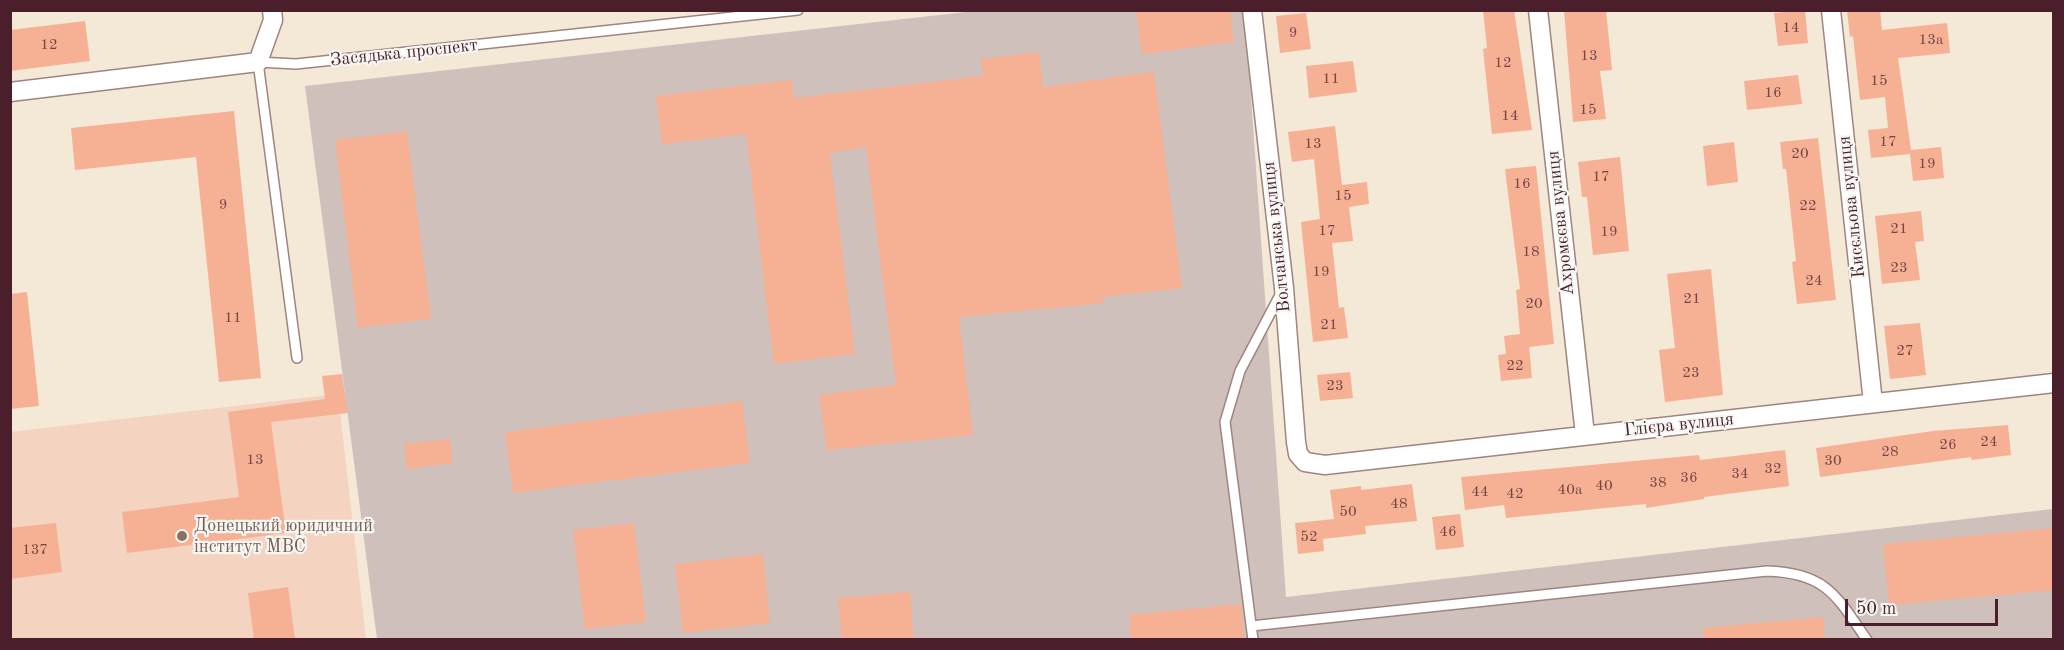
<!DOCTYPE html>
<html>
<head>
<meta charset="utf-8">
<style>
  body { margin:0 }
  #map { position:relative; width:2064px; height:650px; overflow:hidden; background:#f4e8d6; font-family:"Old Standard TT",serif }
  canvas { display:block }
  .frame { position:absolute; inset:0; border:12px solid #4a1f2b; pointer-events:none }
  .scale { position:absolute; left:1845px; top:599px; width:153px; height:27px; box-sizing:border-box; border:3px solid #4a1f2b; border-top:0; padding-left:8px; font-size:18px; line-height:21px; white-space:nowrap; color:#4a1f2b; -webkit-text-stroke:4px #f6f6f2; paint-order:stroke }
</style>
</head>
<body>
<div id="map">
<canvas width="2064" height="650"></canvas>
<div class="frame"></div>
<div class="scale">50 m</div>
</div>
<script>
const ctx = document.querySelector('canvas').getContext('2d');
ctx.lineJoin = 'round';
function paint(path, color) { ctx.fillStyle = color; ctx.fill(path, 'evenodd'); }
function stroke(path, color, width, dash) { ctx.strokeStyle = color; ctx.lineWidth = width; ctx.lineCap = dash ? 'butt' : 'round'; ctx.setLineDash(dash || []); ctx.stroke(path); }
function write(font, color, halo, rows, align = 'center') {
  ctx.font = font + ' "Old Standard TT",serif'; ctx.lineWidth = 4.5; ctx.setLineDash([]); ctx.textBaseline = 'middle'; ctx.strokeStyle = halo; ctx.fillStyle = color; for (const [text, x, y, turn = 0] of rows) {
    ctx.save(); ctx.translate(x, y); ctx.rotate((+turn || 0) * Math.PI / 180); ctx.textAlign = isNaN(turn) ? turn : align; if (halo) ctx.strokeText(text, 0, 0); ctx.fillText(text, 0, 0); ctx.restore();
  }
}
const built = new Path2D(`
  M 338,394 L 366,639 L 11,639 L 10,432 Z`);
const industrial = new Path2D(`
  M 975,11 L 1245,11 L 1286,597 L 2053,509 L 2053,639 L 377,639 L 305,86 Z`);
const building = new Path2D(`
  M 1136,10 L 1230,10 L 1234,42 L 1142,54 Z
  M 1483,10 L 1514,10 L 1532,130 L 1492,134 L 1483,49 L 1487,48 Z
  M 1564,10 L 1606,10 L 1612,70 L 1600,71 L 1606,119 L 1573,122 Z
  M 1805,10 L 1808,43 L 1778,46 L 1774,13 Z
  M 1847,10 L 1880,10 L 1882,30 L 1947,23 L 1950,53 L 1898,58 L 1911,150 L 1941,147 L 1944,178 L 1913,181 L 1910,154 L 1871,158 L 1868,130 L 1888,128 L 1885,97 L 1860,100 L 1853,36 L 1850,37 Z
  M 1306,13 L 1311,49 L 1280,53 L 1276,16 Z
  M 85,21 L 90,61 L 10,71 L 10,30 Z
  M 1039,52 L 1043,87 L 1154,72 L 1182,288 L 1103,297 L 1104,303 L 959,317 L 973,435 L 827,450 L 819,395 L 896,385 L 866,147 L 830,153 L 855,354 L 774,364 L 746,134 L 662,144 L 656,96 L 792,80 L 794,98 L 983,76 L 981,59 Z
  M 1353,61 L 1357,92 L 1309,98 L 1306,66 Z
  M 1798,75 L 1802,104 L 1747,110 L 1744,81 Z
  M 234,111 L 261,378 L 219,382 L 196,157 L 75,170 L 71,128 Z
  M 1335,126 L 1342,185 L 1367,182 L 1369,204 L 1349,207 L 1353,241 L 1332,243 L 1339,308 L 1344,307 L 1348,338 L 1313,342 L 1301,222 L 1320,219 L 1314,159 L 1292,162 L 1288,132 Z
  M 407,131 L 431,319 L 358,328 L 335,140 Z
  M 1818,138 L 1836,300 L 1797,304 L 1792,262 L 1796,261 L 1786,169 L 1783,169 L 1780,142 Z
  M 1734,142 L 1738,182 L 1707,186 L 1703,146 Z
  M 1620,157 L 1629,251 L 1593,255 L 1587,197 L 1582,197 L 1578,162 Z
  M 1536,166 L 1554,344 L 1529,347 L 1532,378 L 1501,381 L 1498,355 L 1506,354 L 1504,336 L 1520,334 L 1516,290 L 1520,289 L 1505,169 Z
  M 1921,211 L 1924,241 L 1915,242 L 1920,280 L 1882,284 L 1875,216 Z
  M 1711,269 L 1723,395 L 1665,402 L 1659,350 L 1675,348 L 1667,274 Z
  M 27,292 L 39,406 L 10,409 L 10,294 Z
  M 1920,323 L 1926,375 L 1890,379 L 1884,326 Z
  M 1350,372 L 1353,398 L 1320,401 L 1317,375 Z
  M 342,374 L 348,413 L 271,422 L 286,533 L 127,553 L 122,512 L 239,497 L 228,412 L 325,399 L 322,376 Z
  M 742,401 L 750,463 L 513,493 L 505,432 Z
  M 2008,425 L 2011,455 L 1972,460 L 1971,457 L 1820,477 L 1816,448 L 1933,431 Z
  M 450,439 L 453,463 L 407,469 L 404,444 Z
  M 1785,450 L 1789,486 L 1704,497 L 1704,499 L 1646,508 L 1646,504 L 1506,518 L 1504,505 L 1465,510 L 1461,477 L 1699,455 L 1700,460 Z
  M 1412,484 L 1417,521 L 1365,526 L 1366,534 L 1323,539 L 1324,551 L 1298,554 L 1295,523 L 1334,519 L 1330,490 L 1361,486 L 1361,490 Z
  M 1460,514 L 1464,547 L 1436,550 L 1432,517 Z
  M 56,523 L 62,572 L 10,579 L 10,528 Z
  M 634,523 L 646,622 L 585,629 L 573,530 Z
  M 2054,528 L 2054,590 L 1889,605 L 1883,544 Z
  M 763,554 L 770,623 L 683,633 L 675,564 Z
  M 288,587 L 295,639 L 254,639 L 248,593 Z
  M 910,592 L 914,639 L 842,639 L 838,598 Z
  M 1241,604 L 1244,639 L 1131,639 L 1129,615 Z
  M 1823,617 L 1825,639 L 1704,639 L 1703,628 Z`);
const lane = new Path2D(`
  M 297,358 L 258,62 L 296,64 L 798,10
  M 1251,626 L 1767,571 C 1826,573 1836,595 1867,640
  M 1253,640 L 1225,422 L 1240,371 L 1281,293`);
const street = new Path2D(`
  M 1252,10 L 1284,288 L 1296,442 L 1298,454 L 1305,462 L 1325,465 L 2054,383
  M 1538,10 L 1585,435
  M 1831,10 L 1873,403
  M 10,92 L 258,62 L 273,20 L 272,10`);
const markers = [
  [182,536,6,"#8d6e63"]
];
const numberNames = [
  ["14",1791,28],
  ["9",1293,33],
  ["13а",1931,40],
  ["12",49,45],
  ["13",1589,56],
  ["12",1503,63],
  ["11",1331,79],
  ["15",1879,81],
  ["16",1773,93],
  ["15",1588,110],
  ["14",1510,116],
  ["17",1888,142],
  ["13",1313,144],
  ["20",1800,154],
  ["19",1927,164],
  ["17",1601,177],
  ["16",1522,184],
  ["15",1343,196],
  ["9",223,205],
  ["22",1808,206],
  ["21",1899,229],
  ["17",1327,231],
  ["19",1609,232],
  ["18",1531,252],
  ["23",1899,268],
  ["19",1321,272],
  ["24",1814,281],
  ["21",1692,299],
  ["20",1534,304],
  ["11",233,318],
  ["21",1329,325],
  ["27",1905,351],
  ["22",1515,366],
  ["23",1691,373],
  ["23",1335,386],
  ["24",1989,442],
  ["26",1948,445],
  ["28",1890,452],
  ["13",255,460],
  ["30",1833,461],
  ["32",1773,469],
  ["34",1740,474],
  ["36",1689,478],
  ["38",1658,483],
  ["40",1604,486],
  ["40а",1570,490],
  ["44",1480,492],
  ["42",1515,494],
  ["48",1399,504],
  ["50",1348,512],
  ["46",1448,532],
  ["52",1309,537],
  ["137",35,550]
];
const streetNames = [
  ["Засядька проспект",404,53,-6],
  ["Кисєльова вулиця",1852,207,-96],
  ["Ахромєєва вулиця",1561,223,-96],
  ["Волчанська вулиця",1277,237,-96],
  ["Глієра вулиця",1679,425,-6]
];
const educationNames = [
  ["Донецький юридичний",194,526],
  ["інститут МВС",194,547]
];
paint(built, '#f4d3c0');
paint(industrial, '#d0c0bc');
paint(building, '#f6b194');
stroke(lane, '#9f8480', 12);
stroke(street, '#9f8480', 21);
stroke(lane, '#fff', 9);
stroke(street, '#fff', 18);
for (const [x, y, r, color] of markers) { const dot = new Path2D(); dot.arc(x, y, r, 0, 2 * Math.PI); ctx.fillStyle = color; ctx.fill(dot); stroke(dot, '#f6f6f2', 2); }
write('15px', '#754445', null, numberNames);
write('18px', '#4a1f2b', '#f6f6f2', streetNames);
write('18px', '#785e54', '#f6f6f2', educationNames, 'left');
</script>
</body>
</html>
